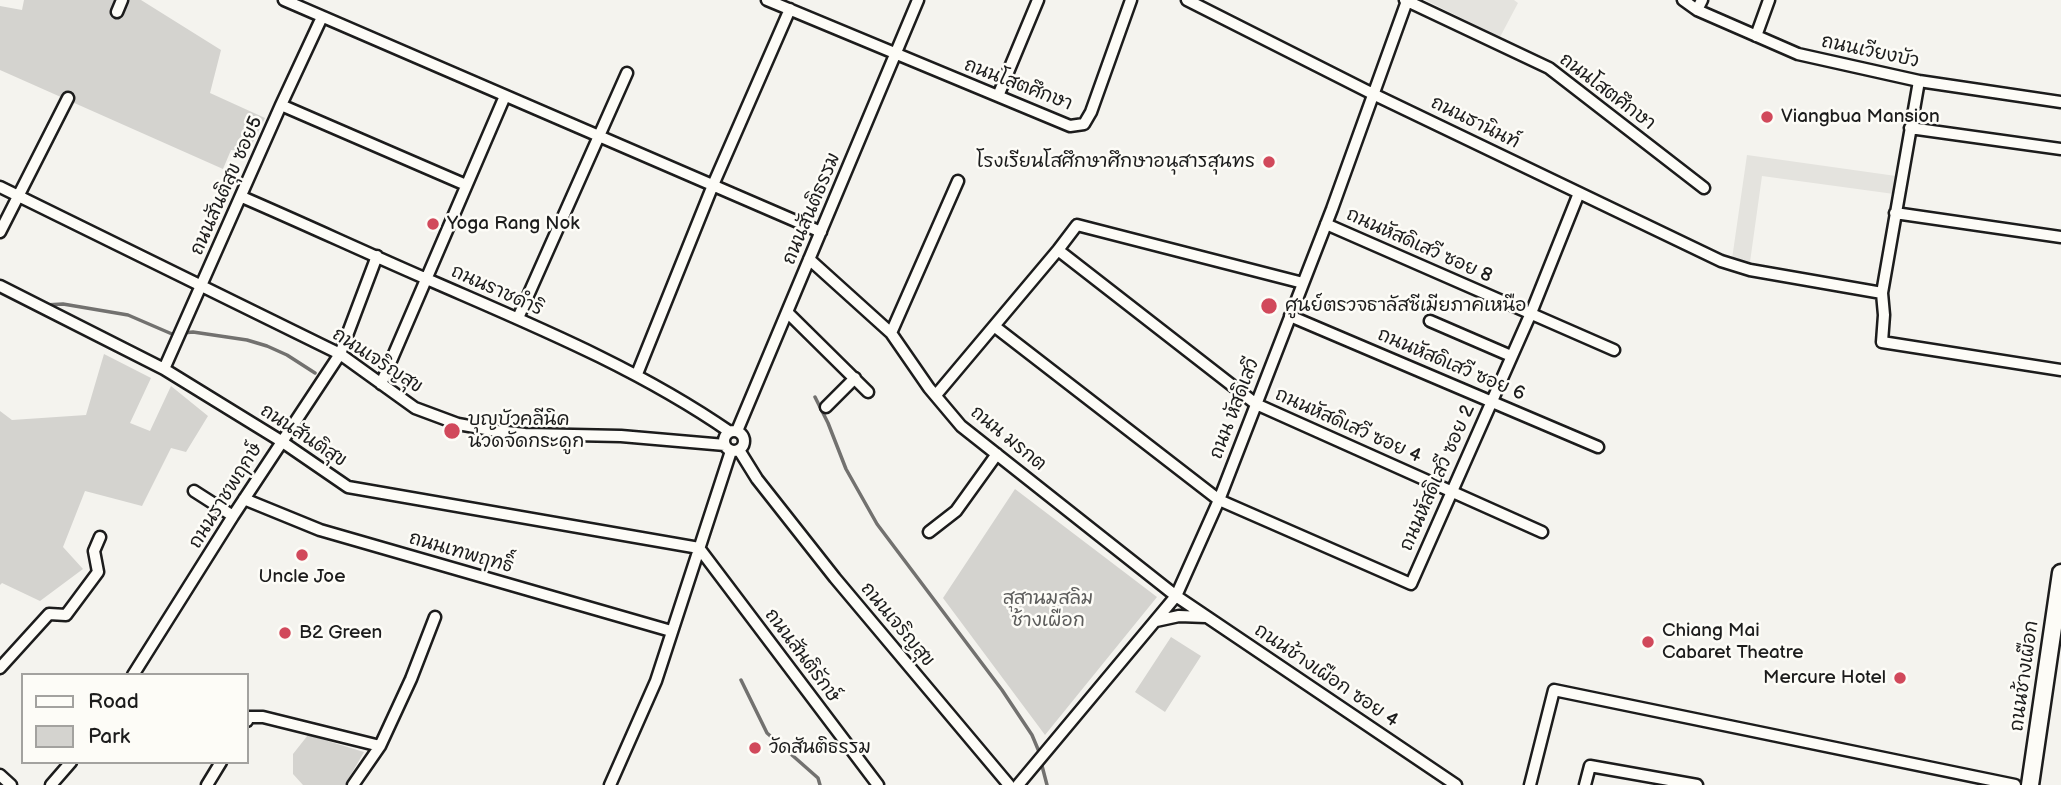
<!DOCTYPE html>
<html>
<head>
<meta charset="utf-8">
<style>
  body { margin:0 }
  #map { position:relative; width:2061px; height:785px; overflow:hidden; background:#f4f3ee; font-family:"Balsamiq Sans",sans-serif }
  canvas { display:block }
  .legend { position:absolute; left:21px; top:673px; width:228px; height:91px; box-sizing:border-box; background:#fdfcf7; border:2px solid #a3a29f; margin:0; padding:9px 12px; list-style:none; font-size:21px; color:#1c1c1c }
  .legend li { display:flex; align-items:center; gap:14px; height:35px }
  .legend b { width:35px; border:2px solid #a3a29f }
</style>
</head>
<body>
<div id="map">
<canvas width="2061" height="785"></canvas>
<ul class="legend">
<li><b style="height:9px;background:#fdfcf7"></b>Road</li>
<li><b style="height:19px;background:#d4d3cf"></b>Park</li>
</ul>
</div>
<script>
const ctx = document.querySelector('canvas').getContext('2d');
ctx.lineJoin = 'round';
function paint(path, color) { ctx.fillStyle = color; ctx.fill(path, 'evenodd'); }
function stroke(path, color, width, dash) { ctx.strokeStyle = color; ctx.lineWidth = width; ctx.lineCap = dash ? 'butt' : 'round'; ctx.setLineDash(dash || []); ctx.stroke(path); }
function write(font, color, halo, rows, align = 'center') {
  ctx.font = font + ' "Balsamiq Sans","Playpen Sans Thai",sans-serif'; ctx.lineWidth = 5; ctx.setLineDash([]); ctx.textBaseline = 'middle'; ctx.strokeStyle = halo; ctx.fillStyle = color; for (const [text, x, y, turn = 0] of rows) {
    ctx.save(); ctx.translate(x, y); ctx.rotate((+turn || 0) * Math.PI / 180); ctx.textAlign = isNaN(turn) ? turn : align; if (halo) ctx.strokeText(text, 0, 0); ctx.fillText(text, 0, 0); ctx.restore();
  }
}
const built = new Path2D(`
  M 1425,0 L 1514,0 L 1518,3 L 1500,37 Z
  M 1747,155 L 1896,176 L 1894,194 L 1762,176 L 1750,262 L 1732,259 Z`);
const green = new Path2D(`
  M 24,0 L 141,0 L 221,50 L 210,93 L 265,118 L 248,152 L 231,150 L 223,169 L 0,70 L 0,6 L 22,10 Z
  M 104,354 L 151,378 L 130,423 L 150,431 L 171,386 L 208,416 L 186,452 L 171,448 L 142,506 L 85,491 L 63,547 L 83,569 L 40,601 L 2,583 L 0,585 L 0,411 L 12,420 L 86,415 Z
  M 1015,489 L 1157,597 L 1045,735 L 943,598 Z
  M 1171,637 L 1201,656 L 1165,712 L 1135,692 Z
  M 308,735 L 364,752 L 345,785 L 303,785 L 293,774 L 293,754 Z`);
const stream = new Path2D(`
  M 45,305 L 63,304 L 128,315 L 172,334 L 193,332 L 247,340 L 267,346 L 287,355 L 315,373
  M 815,397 L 828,423 L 846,469 L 877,524 L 1002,690 L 1032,735 L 1040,754
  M 741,680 L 767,733 L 818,778 L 820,785
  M 1041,762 L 1047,785`);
const street = new Path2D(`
  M 284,0 L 821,232
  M 767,0 L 1070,126 L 1084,124 L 1091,112 L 1131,0
  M 1187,0 L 1373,94 L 1721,261 L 1750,270 L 1882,293
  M 1405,0 L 1549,68 L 1704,188
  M 1683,0 L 1697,10 L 1798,54 L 1919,81 L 2061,102
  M 1697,10 L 1702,0
  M 117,12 L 122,0
  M 1756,36 L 1769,0
  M 1919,81 L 1882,293 L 1884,315 L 1882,342 L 2061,370
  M 998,96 L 1038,0
  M 281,105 L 466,185
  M 1910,128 L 2061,149
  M 0,187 L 340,354 L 415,408 L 458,424 L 497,431 L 525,434 L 621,436 L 725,445
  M 242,197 C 307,225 371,255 436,283 C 537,327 639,369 730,432
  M 1895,213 L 2061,237
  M 1326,224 L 1614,350
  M 0,232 L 68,98
  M 1058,250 L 1256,404 L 1542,532
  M 809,259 L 891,333 L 929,388 L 961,426 L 1176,596 L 1456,785
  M 0,286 L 164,369 L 281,441 L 348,487 L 699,548 L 878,785
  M 787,312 L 868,392
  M 1290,316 L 1598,447
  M 518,318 L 627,73
  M 1430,321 L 1511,356
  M 994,326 L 1219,500 L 1411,584 L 1531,313 L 1579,193
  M 891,333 L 958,181
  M 164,369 L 281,105 L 322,17
  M 637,374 L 713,185 L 790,9
  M 381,384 L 505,96
  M 936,395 L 1058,250 L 1077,225 L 1303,283
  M 826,407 L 855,378
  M724 441a10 10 0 1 1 20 0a10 10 0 1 1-20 0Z
  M 737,431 L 918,0
  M 739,450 L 757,479 L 835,578 L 1009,785
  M 194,491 L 233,516
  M 244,499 L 320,530 L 671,631
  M 929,532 L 956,511 L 997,454
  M 1156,621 L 1179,616 L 1206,617
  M 0,668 L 49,614 L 66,615 L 98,572 L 94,551 L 100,537
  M 133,675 L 233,516 L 340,354 L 377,256
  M 247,721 L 249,717 L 263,717 L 380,746
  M 0,775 L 11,785
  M 51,785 L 71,762
  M 207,785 L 221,762
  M 353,785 L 380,746 L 411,679 L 435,617
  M 610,785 L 656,681 L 731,451
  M 1018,785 L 1176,596 L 1219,500 L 1332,209 L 1407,1
  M 1530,785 L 1554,690 L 2015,785
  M 1585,785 L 1590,766 L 1697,785`);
const primary = new Path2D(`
  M 2030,785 L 2061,573`);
const markers = [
  [1767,117,7,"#d1495b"],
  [1269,162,7,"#d1495b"],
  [433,224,7,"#d1495b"],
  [1269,306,9,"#d1495b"],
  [452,431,9,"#d1495b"],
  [302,555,7,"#d1495b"],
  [285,633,7,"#d1495b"],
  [1648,642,7,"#d1495b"],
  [1900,678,7,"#d1495b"],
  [755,748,7,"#d1495b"]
];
const streetNames = [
  ["ถนนเวียงบัว",1870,52,12],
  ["ถนนโสตศึกษา",1018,85,21],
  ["ถนนโสตศึกษา",1607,92,37],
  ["ถนนธานินท์",1475,123,26],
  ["ถนนสันติสุข ซอย5",227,186,-66],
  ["ถนนสันติธรรม",812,209,-67],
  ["ถนนหัสดิเสวี ซอย 8",1419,246,24],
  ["ถนนราชดำริ",497,291,24],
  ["ถนนเจริญสุข",377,361,33],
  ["ถนนหัสดิเสวี ซอย 6",1451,365,23],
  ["ถนน หัสดิเสวี",1235,409,-69],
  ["ถนนหัสดิเสวี ซอย 4",1348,426,24],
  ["ถนนสันติสุข",303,436,33],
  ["ถนน มรกต",1008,439,39],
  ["ถนนหัสดิเสวี ซอย 2",1438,478,-66],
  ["ถนนราชพฤกษ์",226,496,-58],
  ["ถนนเทพฤทธิ์",461,553,16],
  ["ถนนเจริญสุข",897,625,50],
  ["ถนนสันติรักษ์",802,656,53],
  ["ถนนช้างเผือก ซอย 4",1326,676,34],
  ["ถนนช้างเผือก",2025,676,-82]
];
const poiNames = [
  ["Viangbua Mansion",1781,117],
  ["โรงเรียนโสศึกษาศึกษาอนุสารสุนทร",1255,162,"right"],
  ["Yoga Rang Nok",447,224],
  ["ศูนย์ตรวจธาลัสซีเมียภาคเหนือ",1285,306],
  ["บุญบัวคลีนิค",468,420],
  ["นวดจัดกระดูก",468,442],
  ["Uncle Joe",302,577,"center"],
  ["Chiang Mai",1662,631],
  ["Cabaret Theatre",1662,653],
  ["B2 Green",299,633],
  ["Mercure Hotel",1886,678,"right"],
  ["วัดสันติธรรม",769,748]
];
const parkNames = [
  ["สุสานมุสลิม",1048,599],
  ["ช้างเผือก",1048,621]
];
paint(built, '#e4e3de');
paint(green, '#d4d3cf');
stroke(stream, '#72716f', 3.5);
stroke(street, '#1c1c1c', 15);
stroke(primary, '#1c1c1c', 21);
stroke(street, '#fdfcf7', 10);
stroke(primary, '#fdfcf7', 16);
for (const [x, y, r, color] of markers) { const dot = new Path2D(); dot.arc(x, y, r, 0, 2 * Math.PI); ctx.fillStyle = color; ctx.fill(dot); stroke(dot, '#fdfcf7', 2.5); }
write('19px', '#1c1c1c', '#fdfcf7', streetNames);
write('19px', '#1c1c1c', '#fdfcf7', poiNames, 'left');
write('19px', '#5c5c5b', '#fdfcf7', parkNames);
</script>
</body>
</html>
